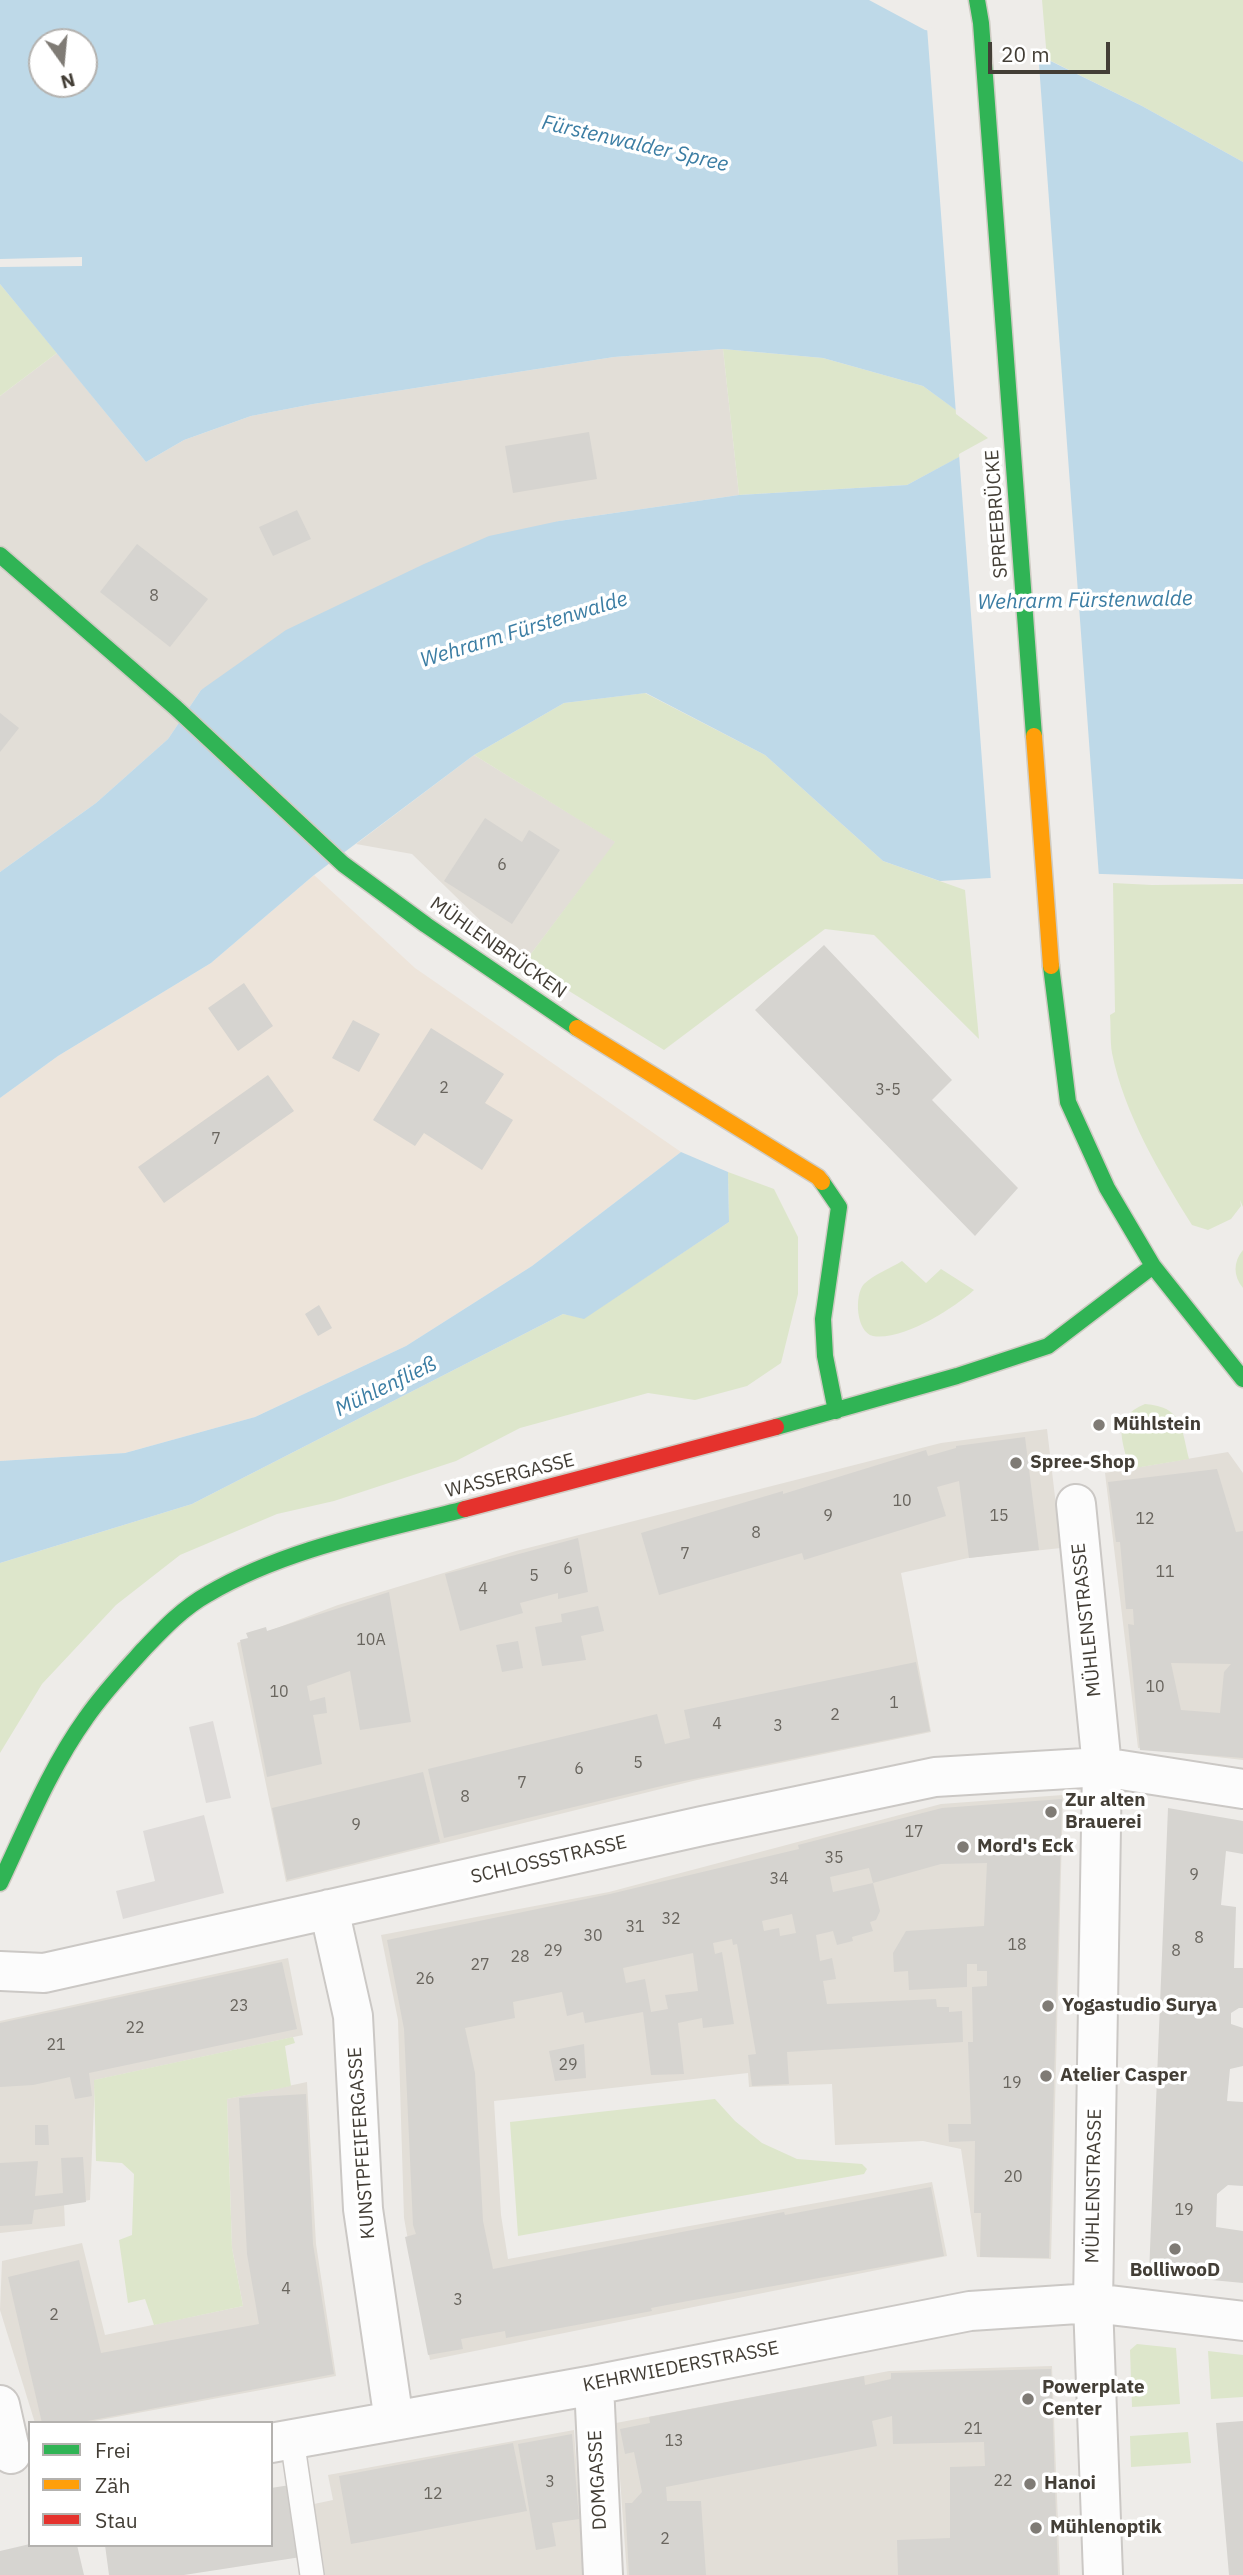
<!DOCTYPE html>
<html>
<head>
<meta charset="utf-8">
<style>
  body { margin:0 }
  #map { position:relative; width:1243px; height:2575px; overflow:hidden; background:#eeece9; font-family:"IBM Plex Sans",sans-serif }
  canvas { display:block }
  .legend { position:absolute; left:28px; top:2421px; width:245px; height:126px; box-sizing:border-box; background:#fff; border:2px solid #b4b2af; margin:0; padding:9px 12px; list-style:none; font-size:21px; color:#433e36 }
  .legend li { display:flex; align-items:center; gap:14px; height:35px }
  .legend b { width:35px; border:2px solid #b4b2af }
  .north { position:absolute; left:28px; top:28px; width:70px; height:70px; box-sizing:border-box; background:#fff; border:2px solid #b4b2af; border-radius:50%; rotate:165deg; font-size:19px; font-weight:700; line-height:28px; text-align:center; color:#433e36 }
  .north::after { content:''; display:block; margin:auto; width:24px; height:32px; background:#7f7b75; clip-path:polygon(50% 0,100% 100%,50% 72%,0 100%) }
  .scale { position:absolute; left:988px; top:42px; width:122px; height:32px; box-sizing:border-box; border:4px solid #433e36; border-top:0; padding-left:9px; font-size:21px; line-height:24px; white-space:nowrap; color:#433e36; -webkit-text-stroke:5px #fff; paint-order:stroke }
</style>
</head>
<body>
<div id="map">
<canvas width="1243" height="2575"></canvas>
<ul class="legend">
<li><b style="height:9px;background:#30b455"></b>Frei</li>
<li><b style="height:9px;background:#ff9f0a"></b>Zäh</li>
<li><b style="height:9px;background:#e5322d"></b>Stau</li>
</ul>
<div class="north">N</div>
<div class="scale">20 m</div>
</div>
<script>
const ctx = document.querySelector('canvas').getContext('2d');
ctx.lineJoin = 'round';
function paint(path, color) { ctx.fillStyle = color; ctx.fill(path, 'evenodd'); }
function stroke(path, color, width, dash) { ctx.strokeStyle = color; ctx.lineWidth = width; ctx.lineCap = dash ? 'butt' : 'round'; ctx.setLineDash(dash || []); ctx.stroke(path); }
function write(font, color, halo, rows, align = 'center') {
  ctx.font = font + ' "IBM Plex Sans",sans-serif'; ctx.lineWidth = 7; ctx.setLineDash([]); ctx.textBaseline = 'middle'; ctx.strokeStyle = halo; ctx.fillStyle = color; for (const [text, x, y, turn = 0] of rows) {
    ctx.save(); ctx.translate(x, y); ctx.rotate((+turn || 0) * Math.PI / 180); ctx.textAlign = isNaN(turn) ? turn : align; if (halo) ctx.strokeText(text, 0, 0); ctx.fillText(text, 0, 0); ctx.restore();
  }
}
const residential = new Path2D(`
  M 723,349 L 739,495 L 559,521 L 201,690 L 168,739 L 96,803 L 0,872 L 0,396 L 57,353 L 146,462 L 184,440 L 251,416 L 313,404 L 614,357 Z
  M 474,755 L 616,842 L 524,963 L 412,854 L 356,844 Z
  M 1047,1429 L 1061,1548 L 968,1558 L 901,1573 L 931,1732 L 697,1780 L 286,1882 L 237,1643 L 338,1605 L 516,1551 L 941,1443 Z
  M 1228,1452 L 1243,1473 L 1243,1760 L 1138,1748 L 1105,1473 Z
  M 1063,1795 L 1051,2259 L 977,2257 L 961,2149 L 923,2141 L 835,2145 L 832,2084 L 749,2087 L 748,2073 L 494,2101 L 501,2215 L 508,2259 L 932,2182 L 947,2256 L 430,2360 L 404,2218 L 398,2020 L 381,1935 L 609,1892 L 941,1804 Z
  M 288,1958 L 303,2035 L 95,2080 L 90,2200 L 64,2204 L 65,2226 L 0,2233 L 0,2021 Z
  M 307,2082 L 316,2244 L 336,2376 L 84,2423 L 35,2423 L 0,2310 L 2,2261 L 82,2243 L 105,2335 L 243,2306 L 232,2248 L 227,2099 Z
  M 1052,2366 L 1060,2575 L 627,2575 L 616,2423 L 889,2371 Z
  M 574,2430 L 584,2575 L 325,2575 L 314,2504 L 333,2500 L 328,2475 Z`);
const commercial = new Path2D(`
  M 314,875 L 415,968 L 681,1152 L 532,1266 L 406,1346 L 255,1417 L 125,1453 L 0,1461 L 0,1098 L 58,1056 L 211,963 Z`);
const green = new Path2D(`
  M 1042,0 L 1243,0 L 1243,162 L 1142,106 L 1047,59 Z
  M 0,284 L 57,353 L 0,396 Z
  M 723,349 L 823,358 L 923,386 L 995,438 L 907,485 L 739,495 Z
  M 645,693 L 765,755 L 883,861 L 965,890 L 979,1039 L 874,935 L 825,929 L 664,1050 L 524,963 L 615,842 L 474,755 L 564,703 Z
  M 1113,883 L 1152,885 L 1243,884 L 1243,1207 L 1240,1200 L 1241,1206 L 1231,1219 L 1208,1230 L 1192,1225 C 1160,1174 1124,1113 1112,1053 C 1110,1041 1111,1027 1110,1015 L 1115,1012 Z
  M 728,1172 L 774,1189 L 798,1237 L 798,1294 L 781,1363 L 747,1386 L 695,1400 L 648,1393 L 520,1428 L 456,1461 L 334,1501 L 277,1514 L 180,1555 L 116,1605 L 42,1684 L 0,1753 L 0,1563 L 192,1504 L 563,1314 L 584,1318 L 729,1222 Z
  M 1243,1250 L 1243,1288 C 1233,1276 1233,1262 1243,1250 Z
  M 902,1261 L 926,1283 L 941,1269 L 974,1290 C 953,1309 902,1341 873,1336 C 856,1332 854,1295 864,1284 C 873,1275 891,1268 902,1261 Z
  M 1145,1404 C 1183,1407 1181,1427 1189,1459 L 1129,1469 C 1123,1439 1110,1419 1145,1404 Z
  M 293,2037 L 295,2043 L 285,2046 L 291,2086 L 227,2099 L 232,2248 L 243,2306 L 154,2325 L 145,2299 L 128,2303 L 119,2240 L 132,2235 L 134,2174 L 122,2163 L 96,2161 L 94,2080 Z
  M 715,2099 L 735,2121 L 762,2143 L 797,2159 L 862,2164 L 867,2169 L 864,2174 L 518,2236 L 510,2122 Z
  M 1137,2344 L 1176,2348 L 1180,2404 L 1132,2407 L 1130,2350 Z
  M 1208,2351 L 1243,2355 L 1243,2397 L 1211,2399 Z
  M 1188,2432 L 1191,2463 L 1131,2467 L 1130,2436 Z`);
const parking = new Path2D(`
  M 213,1721 L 231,1798 L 206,1803 L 189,1727 Z
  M 204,1815 L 224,1893 L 123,1919 L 116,1891 L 155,1881 L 143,1831 Z`);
const water = new Path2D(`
  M 0,0 L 869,0 L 925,30 L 1016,44 L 1142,106 L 1243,162 L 1243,879 L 1074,873 L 940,881 L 883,861 L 765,755 L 646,693 L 564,703 L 474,755 L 314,875 L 211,963 L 58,1056 L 0,1098 L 0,872 L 96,803 L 168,739 L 201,690 L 286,630 L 424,564 L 489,536 L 559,521 L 739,495 L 907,485 L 994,438 L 923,386 L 823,358 L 723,349 L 614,357 L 313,404 L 251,416 L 184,440 L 146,462 L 0,284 ZM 42,42 L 84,42 L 84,84 L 42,84 Z
  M 681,1152 L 728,1172 L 729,1222 L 584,1319 L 563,1314 L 192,1504 L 0,1563 L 0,1461 L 125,1453 L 255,1417 L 406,1346 L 532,1266 Z`);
const pier = new Path2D(`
  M 927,27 L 1017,41 L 1038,51 L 1099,877 L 1074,877 L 991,881 L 959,454 L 988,438 L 956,414 Z
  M 82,257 L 82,266 L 0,267 L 0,259 Z
  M 1116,875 L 1243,881 L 1243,882 L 1115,878 Z`);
const building = new Path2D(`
  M 589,432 L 597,479 L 513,493 L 505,446 Z
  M 297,510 L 311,539 L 273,556 L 259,527 Z
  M 137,544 L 208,599 L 170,647 L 100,592 Z
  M 0,713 L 19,728 L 0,752 Z
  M 485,818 L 522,842 L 529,830 L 560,850 L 512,924 L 444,881 Z
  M 824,945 L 952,1080 L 932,1100 L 1018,1188 L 975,1236 L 755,1010 Z
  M 244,983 L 273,1026 L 238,1051 L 208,1008 Z
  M 353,1020 L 380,1034 L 359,1072 L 332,1058 Z
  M 431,1028 L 504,1074 L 485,1103 L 513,1120 L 482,1170 L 424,1133 L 415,1146 L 373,1120 Z
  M 268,1075 L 294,1111 L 164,1203 L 138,1167 Z
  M 319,1305 L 332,1328 L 318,1336 L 305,1314 Z
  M 1025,1437 L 1039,1550 L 969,1558 L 959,1481 L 937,1487 L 946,1516 L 804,1560 L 802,1553 L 659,1595 L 641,1533 L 783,1491 L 783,1494 L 926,1450 L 928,1456 L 956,1448 L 956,1446 Z
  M 1217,1469 L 1236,1532 L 1243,1531 L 1243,1758 L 1140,1750 L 1128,1624 L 1134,1625 L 1133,1609 L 1126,1609 L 1120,1542 L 1116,1542 L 1108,1482 ZM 1171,1663 L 1231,1664 L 1224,1672 L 1220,1713 L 1181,1710 Z
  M 578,1538 L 588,1592 L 558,1599 L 558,1593 L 520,1603 L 523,1613 L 460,1631 L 445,1574 Z
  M 389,1592 L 411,1722 L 360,1730 L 350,1671 L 307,1686 L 310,1701 L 325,1697 L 327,1713 L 313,1715 L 322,1764 L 267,1777 L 240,1640 L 248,1638 L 246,1633 L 266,1627 L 267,1631 Z
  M 598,1606 L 604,1631 L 581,1636 L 586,1660 L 542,1666 L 535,1627 L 562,1622 L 561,1614 Z
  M 518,1641 L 523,1668 L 502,1672 L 496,1645 Z
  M 916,1662 L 930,1731 L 674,1783 L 444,1838 L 428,1769 L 657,1714 L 665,1744 L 690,1738 L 684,1710 Z
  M 423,1772 L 440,1842 L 287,1880 L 272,1808 Z
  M 1062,1799 L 1049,2258 L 980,2257 L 981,2213 L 974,2213 L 975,2141 L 949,2142 L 948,2124 L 971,2124 L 968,2042 L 973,2042 L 972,1987 L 987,1986 L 987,1971 L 977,1971 L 977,1964 L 967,1964 L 967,1987 L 909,1990 L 908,1971 L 894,1972 L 893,1953 L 906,1931 L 984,1926 L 987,1863 L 941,1864 L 873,1883 L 869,1868 L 830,1877 L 833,1892 L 873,1883 L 880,1911 L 876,1920 L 870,1922 L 873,1931 L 852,1937 L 853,1941 L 837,1945 L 833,1931 L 816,1935 L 820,1961 L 832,1958 L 836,1979 L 823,1981 L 827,2004 L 936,1999 L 937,2007 L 949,2007 L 949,2012 L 962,2011 L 963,2042 L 787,2052 L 789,2084 L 752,2086 L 748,2055 L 756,2054 L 737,1944 L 733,1945 L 732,1939 L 713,1943 L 715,1954 L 722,1952 L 734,2024 L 703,2028 L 702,2018 L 678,2023 L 684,2074 L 651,2075 L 643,2012 L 585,2023 L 583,2012 L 567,2016 L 562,1992 L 513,2002 L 515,2018 L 465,2028 L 475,2073 L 483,2221 L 493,2269 L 784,2212 L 785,2215 L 931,2187 L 944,2256 L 688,2301 L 651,2308 L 652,2311 L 506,2338 L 505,2331 L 461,2339 L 463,2349 L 428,2355 L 405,2237 L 416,2234 L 413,2225 L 404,2029 L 387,1940 L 610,1894 L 799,1849 L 798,1845 L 942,1808 ZM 792,1914 L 796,1933 L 780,1936 L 779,1928 L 764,1931 L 762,1921 ZM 693,1953 L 698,1991 L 665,1995 L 668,2009 L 651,2012 L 645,1979 L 626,1983 L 623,1968 Z
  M 1168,1808 L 1243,1821 L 1243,1854 L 1226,1851 L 1221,1905 L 1236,1907 L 1234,1968 L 1243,1968 L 1243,2008 L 1239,2008 L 1231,2013 L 1231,2024 L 1243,2028 L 1243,2066 L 1230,2069 L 1227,2101 L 1243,2102 L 1243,2186 L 1228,2185 L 1217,2194 L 1216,2227 L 1243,2231 L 1243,2283 L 1149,2274 Z
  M 282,1962 L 297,2029 L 89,2073 L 92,2096 L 75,2099 L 70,2077 L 33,2085 L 0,2087 L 0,2023 Z
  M 584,2044 L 586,2078 L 555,2081 L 549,2051 Z
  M 306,2094 L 313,2244 L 334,2374 L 77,2423 L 42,2423 L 8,2277 L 79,2260 L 101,2353 L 259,2324 L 247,2254 L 239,2098 Z
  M 35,2125 L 48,2125 L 49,2145 L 35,2145 Z
  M 83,2157 L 86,2202 L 34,2210 L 32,2224 L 0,2226 L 0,2163 L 38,2161 L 35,2196 L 63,2193 L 61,2158 Z
  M 1051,2369 L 1058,2575 L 898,2575 L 897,2540 L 950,2538 L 950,2467 L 985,2466 L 984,2442 L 893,2444 L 892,2416 L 872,2421 L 877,2446 L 666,2487 L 667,2501 L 701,2501 L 706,2575 L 629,2575 L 625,2503 L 632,2503 L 642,2492 L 634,2452 L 625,2454 L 620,2429 L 650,2423 L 649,2417 L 864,2376 L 865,2385 L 891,2379 L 891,2373 Z
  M 1243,2421 L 1243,2575 L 1229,2575 L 1216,2423 Z
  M 572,2434 L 579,2519 L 552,2523 L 556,2546 L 536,2550 L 518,2444 Z
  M 513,2443 L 527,2511 L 351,2544 L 339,2476 Z
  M 290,2485 L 301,2557 L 184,2575 L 109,2575 L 105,2545 L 271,2545 L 271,2488 Z
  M 30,2544 L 77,2545 L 84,2575 L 0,2575 L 0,2551 Z`);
const lane = new Path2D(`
  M 292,2439 L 312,2575`);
const street = new Path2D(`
  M 1076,1504 L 1102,1767 L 1093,2303 L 1103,2575
  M 329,1909 L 353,2016 L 363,2209 L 394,2421
  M 0,1971 L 44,1973 L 702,1826 L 935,1777 L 1102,1767 L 1243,1789
  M 594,2385 L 603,2575
  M 0,2405 L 11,2454
  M 271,2443 L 594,2385 L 970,2311 L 1093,2303 L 1243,2321`);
const fast = new Path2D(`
  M 977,0 L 981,23 L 1034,736
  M 0,555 L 176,708 L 343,864 L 426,925 L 577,1028
  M 1051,966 L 1068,1102 L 1107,1188 L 1153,1266 L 1243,1379
  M 822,1182 L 839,1207 L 823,1319 L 825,1356 L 836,1411
  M 776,1427 L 957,1376 L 1048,1346 L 1153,1266
  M 0,1883 C 26,1828 50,1768 86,1718 C 103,1693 124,1671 144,1649 C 164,1628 183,1608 208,1594 C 284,1549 380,1531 465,1509`);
const slow = new Path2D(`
  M 1034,736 L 1051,966
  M 577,1028 L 818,1177 L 822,1182`);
const jam = new Path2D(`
  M 465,1509 L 776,1427`);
const markers = [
  [1099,1425,7,"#7f7b75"],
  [1016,1463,7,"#7f7b75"],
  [1051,1812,7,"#7f7b75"],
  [963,1847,7,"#7f7b75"],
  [1048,2006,7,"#7f7b75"],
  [1046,2076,7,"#7f7b75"],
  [1175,2249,7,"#7f7b75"],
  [1028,2399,7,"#7f7b75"],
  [1030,2484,7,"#7f7b75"],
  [1036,2528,7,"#7f7b75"]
];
const numberNames = [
  ["8",154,596],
  ["6",502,865],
  ["2",444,1088],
  ["3-5",888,1090],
  ["7",216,1139],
  ["10",902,1501],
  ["9",828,1516],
  ["15",999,1516],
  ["12",1145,1519],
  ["8",756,1533],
  ["7",685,1554],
  ["6",568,1569],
  ["11",1165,1572],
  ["5",534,1576],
  ["4",483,1589],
  ["10A",371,1640],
  ["10",1155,1687],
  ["10",279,1692],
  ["1",894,1703],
  ["2",835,1715],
  ["4",717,1724],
  ["3",778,1726],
  ["5",638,1763],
  ["6",579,1769],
  ["7",522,1783],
  ["8",465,1797],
  ["9",356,1825],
  ["17",914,1832],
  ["35",834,1858],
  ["9",1194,1875],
  ["34",779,1879],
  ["32",671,1919],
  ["31",635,1927],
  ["30",593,1936],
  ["8",1199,1938],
  ["18",1017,1945],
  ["29",553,1951],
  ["8",1176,1951],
  ["28",520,1957],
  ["27",480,1965],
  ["26",425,1979],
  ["23",239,2006],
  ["22",135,2028],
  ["21",56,2045],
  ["29",568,2065],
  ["19",1012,2083],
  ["20",1013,2177],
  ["19",1184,2210],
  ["4",286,2289],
  ["3",458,2300],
  ["2",54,2315],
  ["21",973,2429],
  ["13",674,2441],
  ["22",1003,2481],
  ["3",550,2482],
  ["12",433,2494],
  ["2",665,2539]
];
const streetNames = [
  ["SPREEBRÜCKE",997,514,-94],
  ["MÜHLENBRÜCKEN",498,948,35],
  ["WASSERGASSE",510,1476,-14],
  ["MÜHLENSTRASSE",1087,1620,-96],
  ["SCHLOSSSTRASSE",549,1860,-13],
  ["KUNSTPFEIFERGASSE",362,2143,-94],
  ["MÜHLENSTRASSE",1094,2186,-89],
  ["KEHRWIEDERSTRASSE",681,2367,-11],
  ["DOMGASSE",598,2480,-93]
];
const poiNames = [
  ["Mühlstein",1113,1425],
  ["Spree-Shop",1030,1463],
  ["Zur alten",1065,1801],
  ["Brauerei",1065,1823],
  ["Mord's Eck",977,1847],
  ["Yogastudio Surya",1062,2006],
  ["Atelier Casper",1060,2076],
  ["BolliwooD",1175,2271,"center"],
  ["Powerplate",1042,2388],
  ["Center",1042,2410],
  ["Hanoi",1044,2484],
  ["Mühlenoptik",1050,2528]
];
const waterNames = [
  ["Fürstenwalder Spree",635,144,13],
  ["Wehrarm Fürstenwalde",1085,601,-1],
  ["Wehrarm Fürstenwalde",524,630,-17],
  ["Mühlenfließ",386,1387,-26]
];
paint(residential, '#e2ded7');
paint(commercial, '#ede4da');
paint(green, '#dde6cb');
paint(parking, '#dedbd9');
paint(water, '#bed9e8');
paint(pier, '#eeece9');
paint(building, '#d6d4d0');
stroke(lane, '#cbc8c5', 26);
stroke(street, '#cbc8c5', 42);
stroke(fast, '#cfcbc3', 19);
stroke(slow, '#cfcbc3', 19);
stroke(jam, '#cfcbc3', 19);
stroke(lane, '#fcfcfc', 23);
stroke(street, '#fcfcfc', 38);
stroke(fast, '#30b455', 16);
stroke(slow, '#ff9f0a', 16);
stroke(jam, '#e5322d', 16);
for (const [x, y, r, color] of markers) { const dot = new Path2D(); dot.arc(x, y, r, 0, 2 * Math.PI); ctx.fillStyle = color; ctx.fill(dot); stroke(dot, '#fff', 2.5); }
write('16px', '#69655e', null, numberNames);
write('19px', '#433e36', '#fff', streetNames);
write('bold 19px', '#433e36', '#fff', poiNames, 'left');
write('italic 21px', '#3b7da3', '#fff', waterNames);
</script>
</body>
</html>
